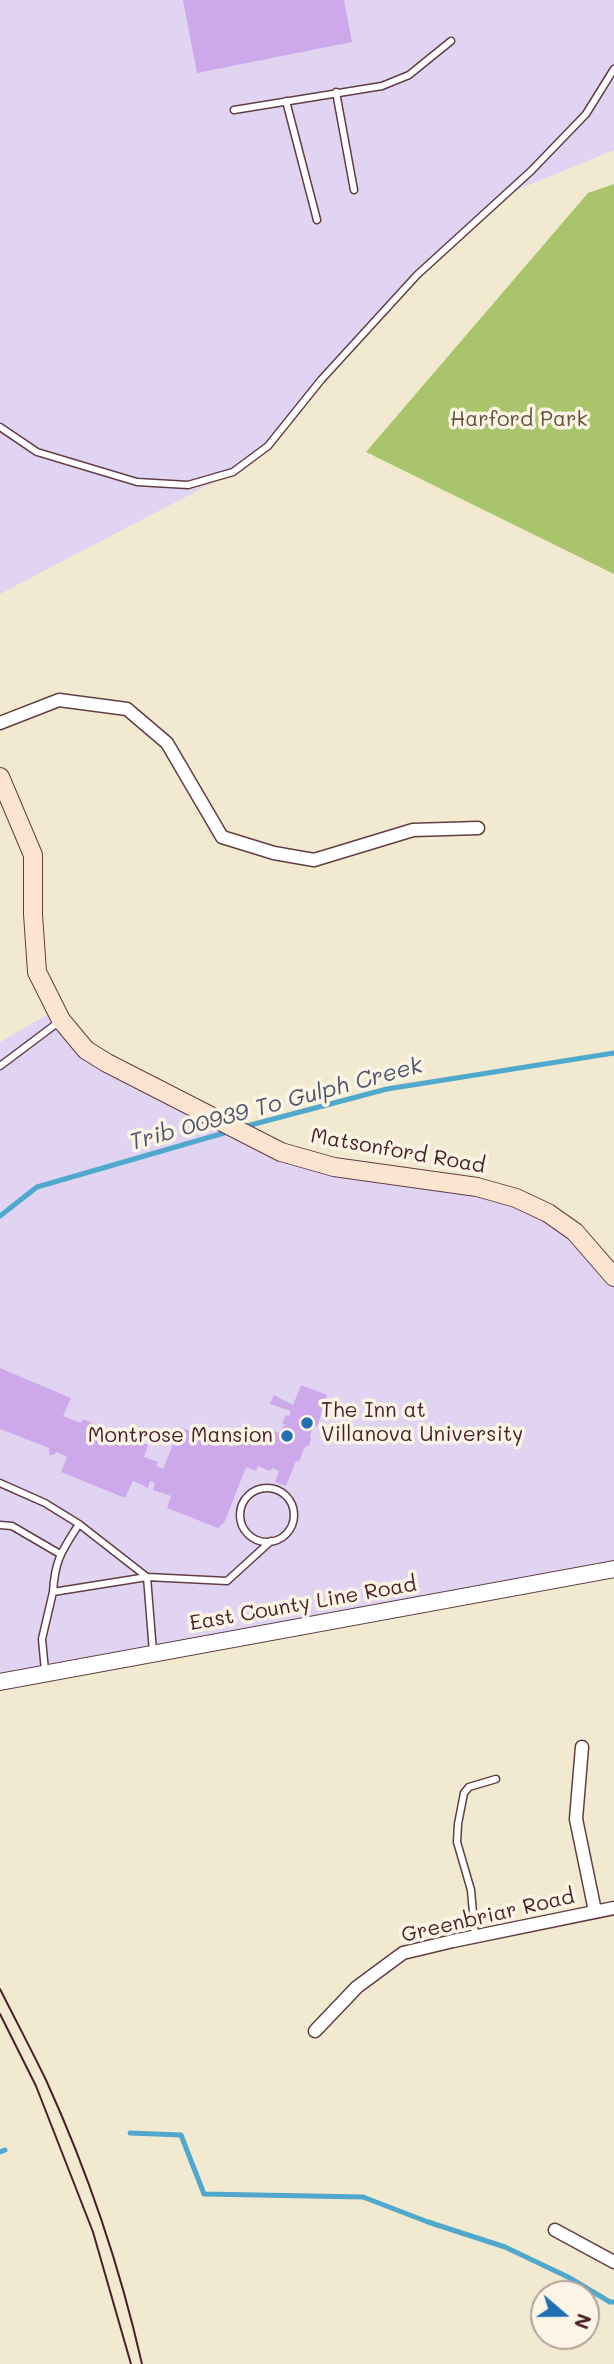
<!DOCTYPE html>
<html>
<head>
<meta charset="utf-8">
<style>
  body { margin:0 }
  #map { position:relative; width:614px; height:2364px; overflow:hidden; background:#f1ead0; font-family:Mali,sans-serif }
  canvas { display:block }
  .north { position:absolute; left:530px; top:2280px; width:70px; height:70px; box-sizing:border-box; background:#fcf5e5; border:2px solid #b59f9b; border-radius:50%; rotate:110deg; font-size:19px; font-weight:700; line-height:28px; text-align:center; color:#4a1f2b }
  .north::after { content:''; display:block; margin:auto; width:24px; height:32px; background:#1f6fb2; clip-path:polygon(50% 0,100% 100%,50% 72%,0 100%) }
</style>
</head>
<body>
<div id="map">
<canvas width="614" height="2364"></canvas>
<div class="north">N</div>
</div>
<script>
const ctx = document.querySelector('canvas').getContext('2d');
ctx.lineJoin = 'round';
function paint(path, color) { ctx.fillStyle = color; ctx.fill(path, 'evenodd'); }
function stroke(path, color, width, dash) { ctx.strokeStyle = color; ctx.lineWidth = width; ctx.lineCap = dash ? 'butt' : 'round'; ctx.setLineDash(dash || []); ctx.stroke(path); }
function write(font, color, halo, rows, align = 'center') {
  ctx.font = font + ' Mali,sans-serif'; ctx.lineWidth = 7; ctx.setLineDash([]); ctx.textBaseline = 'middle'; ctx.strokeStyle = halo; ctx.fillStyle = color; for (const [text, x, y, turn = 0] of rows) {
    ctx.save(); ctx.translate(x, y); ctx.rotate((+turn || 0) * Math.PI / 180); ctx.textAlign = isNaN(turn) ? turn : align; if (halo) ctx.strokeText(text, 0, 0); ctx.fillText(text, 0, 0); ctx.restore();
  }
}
const built = new Path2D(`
  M 0,0 L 614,0 L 614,150 L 505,195 L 417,275 L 321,380 L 268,446 L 233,472 L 0,594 Z
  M 57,1009 L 86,1050 L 281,1152 L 477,1187 L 548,1213 L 614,1277 L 614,1569 L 0,1682 L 0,1042 Z`);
const green = new Path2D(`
  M 614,184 L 614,574 L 366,452 L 588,193 Z`);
const stream = new Path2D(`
  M 243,1127 L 387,1089 L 614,1053
  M 0,1216 L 37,1187 L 231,1131
  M 130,2133 L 181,2135 L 204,2194 L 363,2197 L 428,2222 L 505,2247 L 568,2277 L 610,2302 L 614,2302
  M 0,2152 L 5,2150`);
const building = new Path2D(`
  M 183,0 L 344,0 L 352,42 L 197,73 Z
  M 0,1368 L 71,1398 L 63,1416 L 81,1423 L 83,1419 L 148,1445 L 144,1457 L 158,1462 L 156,1466 L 163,1469 L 180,1427 L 233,1447 L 238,1432 L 262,1442 L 268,1429 L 280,1433 L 283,1426 L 286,1425 L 282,1423 L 286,1415 L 289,1417 L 291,1411 L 270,1404 L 274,1395 L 293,1405 L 301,1385 L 327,1395 L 317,1427 L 314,1425 L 310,1435 L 311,1440 L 309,1445 L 304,1448 L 299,1462 L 296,1461 L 286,1486 L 275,1482 L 279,1471 L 272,1468 L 270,1471 L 258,1466 L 256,1471 L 246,1467 L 225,1521 L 218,1528 L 167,1508 L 171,1496 L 153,1490 L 155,1483 L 150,1481 L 148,1488 L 133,1481 L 125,1498 L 61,1472 L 67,1457 L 57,1452 L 53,1455 L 49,1455 L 49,1448 L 0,1429 Z`);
const service = new Path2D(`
  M 336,92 L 354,190
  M 286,101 L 317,220
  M 234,110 L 382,86 L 409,75 L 451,41
  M 0,427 L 37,452 L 137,482 L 188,485 L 233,472 L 268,446 L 321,380 L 417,275 L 531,171 L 586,114 L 614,69
  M 0,1066 L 60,1021
  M 0,1483 L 45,1503 L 79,1524
  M240 1515a27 27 0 1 1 54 0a27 27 0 1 1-54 0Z
  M 0,1525 L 12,1526 L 60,1554
  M 153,1652 L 147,1577 L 79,1524 C 62,1551 55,1559 53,1592 L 147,1577 L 227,1581 L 271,1541
  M 45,1671 L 42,1639 L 53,1592
  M 475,1936 L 471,1890 L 457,1842 L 458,1824 L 464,1793 L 469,1787 L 496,1779`);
const minor = new Path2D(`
  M 0,723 L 59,700 L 127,709 L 167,743 L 222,837 L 274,853 L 314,860 L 413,830 L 478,828
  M 582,1747 L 576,1819 L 595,1911
  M 315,2031 L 357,1987 L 403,1953 L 453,1941 L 614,1908
  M 555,2230 L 614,2262`);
const tertiary = new Path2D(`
  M 0,1682 L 614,1569`);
const secondary = new Path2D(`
  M 0,777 L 33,855 L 33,914 L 37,972 L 61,1020 L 86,1050 L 107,1063 L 281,1152 L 334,1167 L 477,1187 L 516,1198 L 548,1213 L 575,1232 L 614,1277`);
const tram = new Path2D(`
  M 0,1989 C 15,2019 31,2049 46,2080 C 87,2170 120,2267 142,2364
  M 0,2014 L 36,2086 L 93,2232 L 131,2364`);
const markers = [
  [307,1423,7,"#1f6fb2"],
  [287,1436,7,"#1f6fb2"]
];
const parkNames = [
  ["Harford Park",519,420]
];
const streetNames = [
  ["Matsonford Road",398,1151,10],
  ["East County Line Road",303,1604,-10],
  ["Greenbriar Road",488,1916,-13]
];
const poiNames = [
  ["The Inn at",321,1411],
  ["Villanova University",321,1435],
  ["Montrose Mansion",273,1436,"right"]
];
const waterNames = [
  ["Trib 00939 To Gulph Creek",276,1104,-15]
];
paint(built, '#e1d4f3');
paint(green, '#a9c46a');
stroke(stream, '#50a8cd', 5);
paint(building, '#cda9eb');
stroke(service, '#633d44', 9);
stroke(minor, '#633d44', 15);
stroke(tertiary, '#633d44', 18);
stroke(secondary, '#633d44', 20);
stroke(service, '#fff', 6);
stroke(minor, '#fff', 12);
stroke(tertiary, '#fff', 16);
stroke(secondary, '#fde4d1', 18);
stroke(tram, '#4a1f2b', 2);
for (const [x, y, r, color] of markers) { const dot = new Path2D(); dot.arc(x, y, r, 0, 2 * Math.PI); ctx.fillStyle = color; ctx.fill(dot); stroke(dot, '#fcf5e5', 2.5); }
write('21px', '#66513e', '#fcf5e5', parkNames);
write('21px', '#4a1f2b', '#fcf5e5', streetNames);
write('21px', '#4a1f2b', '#fcf5e5', poiNames, 'left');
write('italic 23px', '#4c566c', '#fcf5e5', waterNames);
</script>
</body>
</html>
